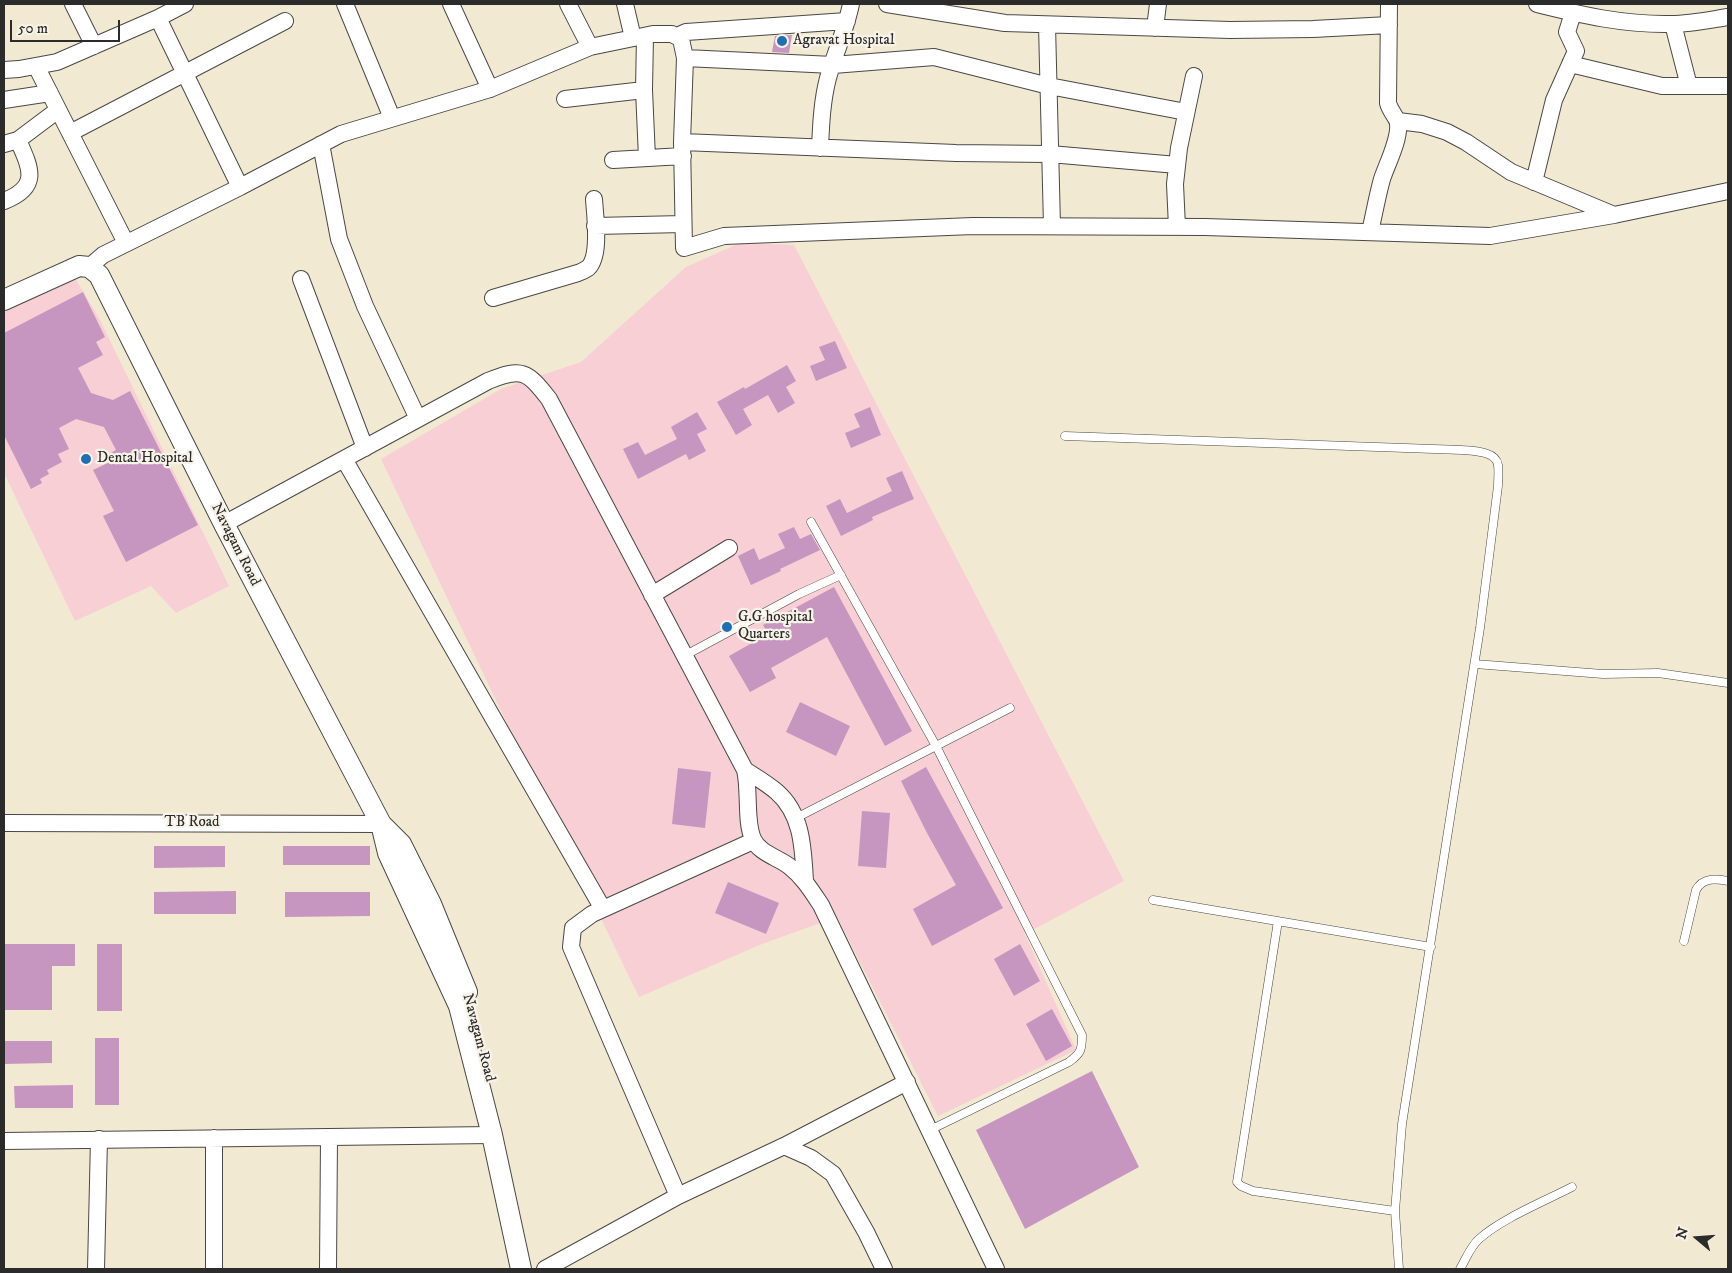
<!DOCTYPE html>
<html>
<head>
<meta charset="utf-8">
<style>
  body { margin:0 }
  #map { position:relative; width:1732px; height:1273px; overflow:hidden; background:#f1e9d2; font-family:"IM FELL DW Pica",serif }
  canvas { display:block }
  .frame { position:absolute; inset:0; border:5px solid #2b2b2b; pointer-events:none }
  .north { position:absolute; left:1672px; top:1213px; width:50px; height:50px; -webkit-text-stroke:4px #f7f3e8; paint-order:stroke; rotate:288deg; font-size:14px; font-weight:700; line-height:20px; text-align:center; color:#2b2b2b }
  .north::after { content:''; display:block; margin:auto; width:18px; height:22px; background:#2b2b2b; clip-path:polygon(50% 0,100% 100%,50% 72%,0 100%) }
  .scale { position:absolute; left:10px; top:20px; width:110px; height:22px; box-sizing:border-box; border:2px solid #2b2b2b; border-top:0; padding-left:6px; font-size:15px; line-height:18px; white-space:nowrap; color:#2b2b2b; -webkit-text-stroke:4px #f7f3e8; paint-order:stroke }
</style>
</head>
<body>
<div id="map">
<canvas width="1732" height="1273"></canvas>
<div class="frame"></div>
<div class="north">N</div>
<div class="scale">50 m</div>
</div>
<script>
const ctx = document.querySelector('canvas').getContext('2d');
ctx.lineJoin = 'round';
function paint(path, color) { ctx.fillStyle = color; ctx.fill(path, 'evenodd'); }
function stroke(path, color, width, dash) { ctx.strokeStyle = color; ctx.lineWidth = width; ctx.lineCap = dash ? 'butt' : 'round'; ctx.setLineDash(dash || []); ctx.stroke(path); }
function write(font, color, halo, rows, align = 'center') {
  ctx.font = font + ' "IM FELL DW Pica",serif'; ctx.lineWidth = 4.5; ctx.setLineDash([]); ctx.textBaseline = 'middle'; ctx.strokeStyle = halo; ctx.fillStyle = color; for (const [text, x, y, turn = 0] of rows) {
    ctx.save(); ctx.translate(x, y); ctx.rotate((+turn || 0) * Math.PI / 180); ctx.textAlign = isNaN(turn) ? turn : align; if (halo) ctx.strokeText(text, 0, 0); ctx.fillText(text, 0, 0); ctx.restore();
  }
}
const built = new Path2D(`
  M 740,243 L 794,245 L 1124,881 L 1025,934 L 1076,1050 L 938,1116 L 837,917 L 762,944 L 639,997 L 541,795 L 381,459 L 501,389 L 581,362 L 686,267 Z
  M 72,273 L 99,318 L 229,586 L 176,613 L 151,586 L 75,621 L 4,473 L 4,308 Z`);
const building = new Path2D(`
  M 792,35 L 789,53 L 772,52 L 775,36 Z
  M 83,292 L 105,337 L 96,342 L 103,355 L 78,368 L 91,393 L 113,400 L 130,391 L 198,525 L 126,562 L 103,516 L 114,511 L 93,470 L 110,462 L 107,455 L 116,450 L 104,427 L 76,419 L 59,428 L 69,449 L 58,454 L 62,462 L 47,470 L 49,474 L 40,479 L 42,483 L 31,489 L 4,435 L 4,333 Z
  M 835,341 L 847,368 L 816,381 L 810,366 L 825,360 L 819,347 Z
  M 787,365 L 796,381 L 786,387 L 795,403 L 778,413 L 768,395 L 743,409 L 752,425 L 736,435 L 717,402 L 744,387 L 745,389 Z
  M 870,407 L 881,435 L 851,448 L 845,433 L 860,427 L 854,414 Z
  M 697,412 L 707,429 L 697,434 L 706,451 L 689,460 L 686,454 L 638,479 L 623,449 L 638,442 L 645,455 L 677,439 L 671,427 Z
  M 902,471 L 914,499 L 872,517 L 873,520 L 841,536 L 826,506 L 840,499 L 847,513 L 892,491 L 886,478 Z
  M 794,527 L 800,539 L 811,534 L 820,550 L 780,569 L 781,571 L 751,585 L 738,556 L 754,548 L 759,560 L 785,548 L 778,534 Z
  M 834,587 L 912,731 L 885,746 L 827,637 L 771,668 L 776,678 L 750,692 L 729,656 L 768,634 L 763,625 Z
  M 800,702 L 850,726 L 836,756 L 786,732 Z
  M 926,767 L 1003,908 L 932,946 L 913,909 L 956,885 L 927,833 L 901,781 Z
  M 678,768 L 711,772 L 705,828 L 672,824 Z
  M 862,811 L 890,813 L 886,868 L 858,866 Z
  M 154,846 L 225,846 L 225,867 L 154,868 Z
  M 283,846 L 370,846 L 370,865 L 283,865 Z
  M 728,882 L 779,903 L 766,934 L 715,913 Z
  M 236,891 L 236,914 L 154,914 L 154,892 Z
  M 285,892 L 370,892 L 370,916 L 285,917 Z
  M 5,944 L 75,944 L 75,966 L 52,966 L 52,1010 L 4,1010 Z
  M 97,944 L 122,944 L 122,1011 L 97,1011 Z
  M 1020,944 L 1040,981 L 1014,996 L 994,959 Z
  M 1052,1009 L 1072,1046 L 1046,1061 L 1026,1024 Z
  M 95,1038 L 119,1038 L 119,1105 L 95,1105 Z
  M 4,1041 L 52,1041 L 52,1063 L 4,1064 Z
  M 1092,1071 L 1139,1167 L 1025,1229 L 976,1130 Z
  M 73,1085 L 73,1108 L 15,1108 L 14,1086 Z`);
const service = new Path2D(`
  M 1065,436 L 1462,450 C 1473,451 1496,451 1498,465 C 1499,472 1498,480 1498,486 L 1480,628 L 1402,1124 L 1395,1211 L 1399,1269
  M 811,522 L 936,746 L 1082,1035 C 1082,1050 1081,1053 1069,1062 L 930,1130
  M 684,656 L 799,594 L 841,575
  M 1475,664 L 1603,674 L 1658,673 L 1728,683
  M 796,818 L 1010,708
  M 1153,900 L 1431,947
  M 1278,921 L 1237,1182 L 1241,1186 L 1253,1191 L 1395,1211
  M 1684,941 L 1696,890 C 1703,877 1716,879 1728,881
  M 1460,1269 C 1466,1259 1470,1247 1479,1239 C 1501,1219 1545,1201 1572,1187`);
const minor = new Path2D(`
  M 73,4 L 94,46
  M 185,4 L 158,18 L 240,187
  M 345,4 L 392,118
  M 451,4 L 490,89
  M 568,4 L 590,47
  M 625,4 L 633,38
  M 887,4 L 1005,23 L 1230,30 L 1313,29 L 1389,25
  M 1537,4 C 1581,15 1625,25 1671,24 C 1690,24 1709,20 1728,17
  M 1673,24 L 1689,86
  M 1047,25 L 1052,226
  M 1155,28 L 1158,4
  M 645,36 L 644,90 L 647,158
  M 677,36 L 686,32 L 847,21
  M 685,58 L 833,65 L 934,57 L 1049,86 L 1186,112
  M 1570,64 L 1662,86 L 1728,86
  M 36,66 L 126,243
  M 4,70 L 19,69 L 57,62 L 158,18
  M 565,99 L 644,90
  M 4,100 L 50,93
  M 1398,121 L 1422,124 L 1447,132 L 1466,142 L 1511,172 L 1614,215
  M 70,133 L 285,21
  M 682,142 L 956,153 L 1050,154 L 1177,165
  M 4,144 L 18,140 L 58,110
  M 321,144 L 339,239 L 365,306 L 418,419
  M 820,148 C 821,125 822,101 828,78 C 835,53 846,29 851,4
  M 613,160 L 683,156
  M 1534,182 L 1554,100 L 1576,51 L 1567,32 L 1573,13
  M 4,201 C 40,187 31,169 18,140
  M 595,226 L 683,224
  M 1177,227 L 1175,184 L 1179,148 L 1194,76
  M 1370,232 C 1374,215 1377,197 1382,179 C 1387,164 1400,139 1398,124 C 1398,119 1390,111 1388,103 L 1389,4
  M 89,267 L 103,255 L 240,187 L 341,134 L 490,89 L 590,47 L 653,34 L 672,34 L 681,39 L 685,58 L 682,142 L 684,248 L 724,236 L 973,226 L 1205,227 L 1490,236 L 1614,215 L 1728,191
  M 301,279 L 365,448
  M 493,298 L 578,273 C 581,272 585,270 588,268 C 601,256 595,216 594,199
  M 344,459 L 603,909
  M 224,524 L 488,381 C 522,367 527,371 549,399 L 745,770 C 750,791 745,822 753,839 C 759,853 777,857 789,866 C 803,877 811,890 821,905 L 996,1269
  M 652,595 L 729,548
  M 745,770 C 756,777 768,784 777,792 C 803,815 803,850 805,881
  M 4,823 L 381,824
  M 4,1141 L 492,1135
  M 784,1146 L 811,1158 L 833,1174 L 866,1232 L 884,1269
  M 678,1196 L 571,947 L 573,928 L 592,914 L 753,841
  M 96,1269 L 99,1139
  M 214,1269 L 214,1138
  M 328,1269 L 329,1138
  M 545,1269 L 678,1196 L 784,1146 L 907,1082`);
const tertiary = new Path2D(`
  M 4,300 L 79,266 L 89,267 L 99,275 L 224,524 L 381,824 L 388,853 L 459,1006 L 492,1135 L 521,1269
  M 382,825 L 401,844 L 431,904 L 467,992`);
const markers = [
  [782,41,6,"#1f6fb2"],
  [86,459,6,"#1f6fb2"],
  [727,627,6,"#1f6fb2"]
];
const poiNames = [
  ["Agravat Hospital",793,41],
  ["Dental Hospital",97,459],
  ["G.G hospital",738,618],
  ["Quarters",738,635]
];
const streetNames = [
  ["Navagam Road",235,545,63],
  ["TB Road",192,823],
  ["Navagam Road",478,1038,75]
];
paint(built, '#f7cfd4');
paint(building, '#c796c0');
stroke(service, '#494844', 9);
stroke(minor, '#494844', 18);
stroke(tertiary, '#494844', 22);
stroke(service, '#fff', 8);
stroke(minor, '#fff', 16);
stroke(tertiary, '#fff', 20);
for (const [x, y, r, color] of markers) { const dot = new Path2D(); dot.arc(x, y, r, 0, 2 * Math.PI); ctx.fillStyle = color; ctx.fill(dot); stroke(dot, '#f7f3e8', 2); }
write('15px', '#2b2b2b', '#f7f3e8', poiNames, 'left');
write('15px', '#2b2b2b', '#f7f3e8', streetNames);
</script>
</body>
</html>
